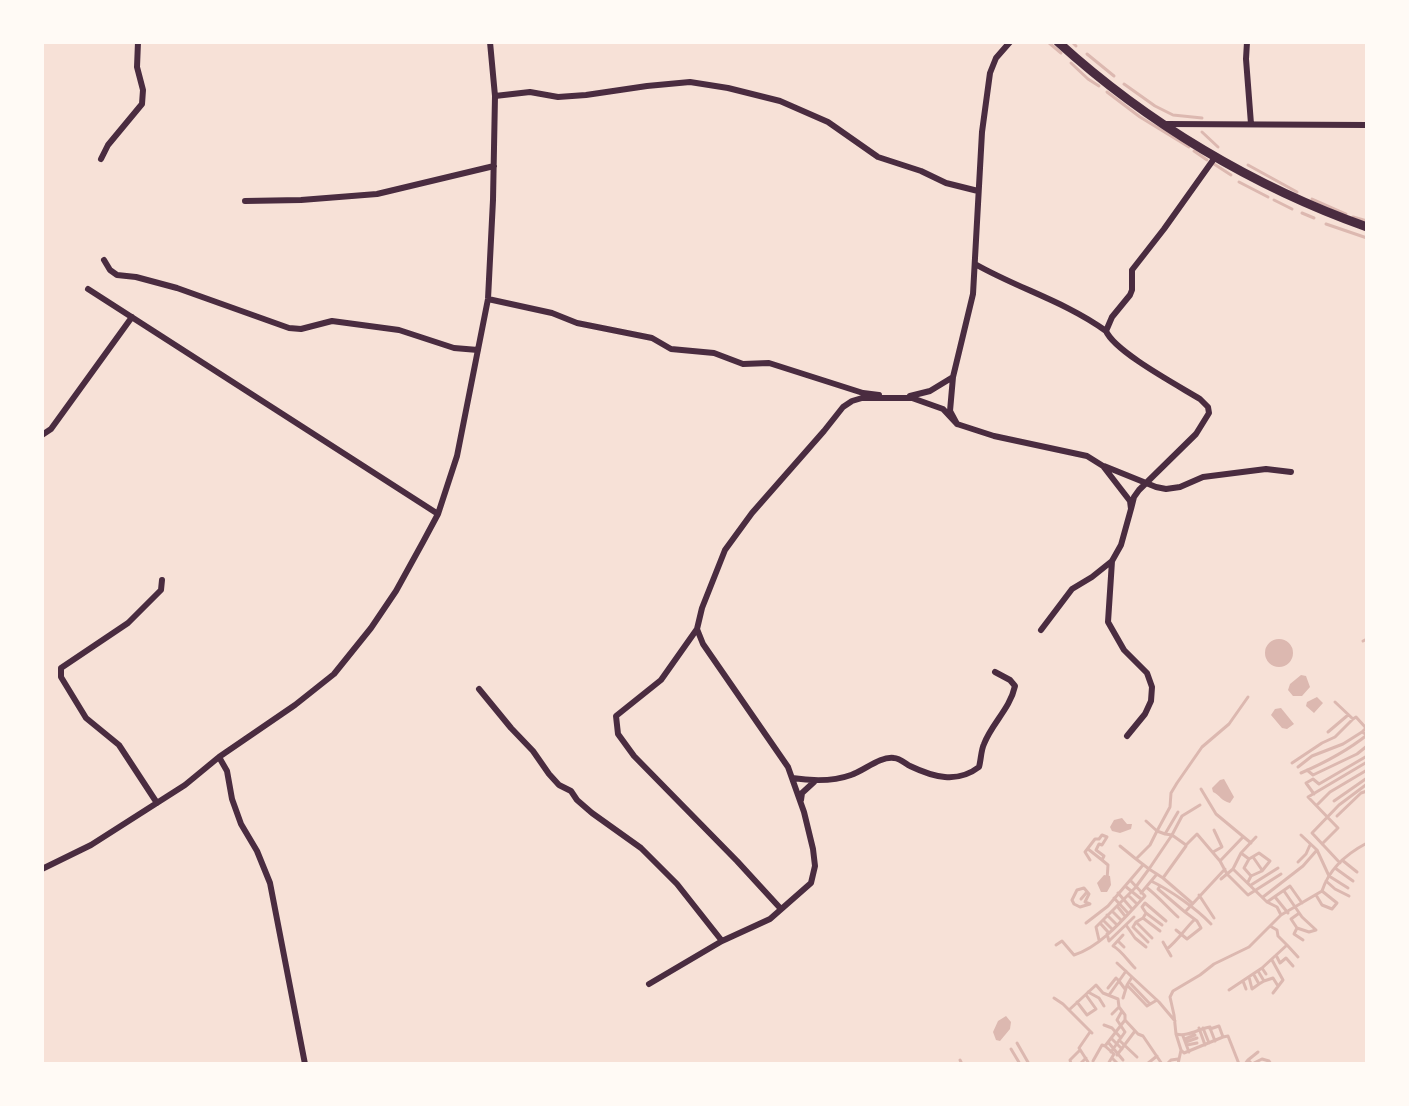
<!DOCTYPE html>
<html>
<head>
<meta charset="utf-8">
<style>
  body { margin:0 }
  #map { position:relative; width:1409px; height:1106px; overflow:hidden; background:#f7e1d7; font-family:"Work Sans",sans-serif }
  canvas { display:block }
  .frame { position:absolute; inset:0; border:44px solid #fffaf5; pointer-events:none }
</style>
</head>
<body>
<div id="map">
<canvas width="1409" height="1106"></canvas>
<div class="frame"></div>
</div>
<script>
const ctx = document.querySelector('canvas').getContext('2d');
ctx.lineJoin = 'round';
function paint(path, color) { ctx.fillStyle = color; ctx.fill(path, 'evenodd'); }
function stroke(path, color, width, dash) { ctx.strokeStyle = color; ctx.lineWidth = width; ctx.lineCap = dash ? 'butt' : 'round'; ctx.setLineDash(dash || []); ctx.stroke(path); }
const water = new Path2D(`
  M1265 653a14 14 0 1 1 28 0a14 14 0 1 1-28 0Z
  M 1301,675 L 1306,676 L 1310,687 L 1302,696 L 1293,696 L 1288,690 L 1290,684 Z
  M 1317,697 L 1323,703 L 1314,713 L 1306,706 L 1307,702 Z
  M 1281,708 L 1294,724 L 1287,729 L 1282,728 L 1271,715 L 1275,709 Z
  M 1224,779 L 1234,797 L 1230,803 C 1221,801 1220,795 1213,792 L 1212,788 L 1220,780 Z
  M 1122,818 L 1127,824 L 1132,824 L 1131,829 L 1120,833 L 1112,831 L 1110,827 L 1114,820 Z
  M 1104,875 L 1110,876 L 1111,885 L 1107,892 L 1101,892 L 1097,883 Z
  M 1006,1016 L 1011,1022 L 1010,1029 L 1000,1041 L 996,1040 L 993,1032 L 998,1021 Z`);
const stream = new Path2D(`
  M 1048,42 L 1061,53
  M 1072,42 L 1076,46
  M 1087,54 L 1114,76
  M 1071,63 L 1088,79 L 1099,86
  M 1124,84 L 1155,106 L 1173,115 L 1202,118
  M 1107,92 L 1140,117 L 1189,147
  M 1202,132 L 1218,147
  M 1194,151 L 1207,160
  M 1214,164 L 1231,175
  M 1248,165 L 1297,192
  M 1239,182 L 1268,197
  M 1312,199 L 1346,214
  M 1274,200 L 1292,209
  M 1302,213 L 1314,218
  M 1353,217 L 1367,221
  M 1326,224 L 1367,238
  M 1363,641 L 1367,639
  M 1335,702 L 1353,719 L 1356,717 L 1366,728 L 1362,732 L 1367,735
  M 1328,732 L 1348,715
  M 1292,763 L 1322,743 L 1335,737 L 1353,719
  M 1298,767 L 1312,756 L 1343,744 L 1362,732
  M 1307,770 L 1313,775 L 1357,754 L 1367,746
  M 1301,773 C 1324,763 1347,751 1367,735
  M 1201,789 L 1216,814 L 1251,843
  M 1314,794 L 1306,783 L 1313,779 L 1319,784 L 1367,756
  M 1334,801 L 1367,778
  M 1200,805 L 1182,816 L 1172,835 L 1186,845 L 1197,834 L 1220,861 L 1227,874 L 1248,895 L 1281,874
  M 1317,805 L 1330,792 L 1367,770
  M 1337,816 L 1361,793 L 1367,791
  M 1165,834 L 1157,831 L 1170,807 L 1171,793 L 1177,783 L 1202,747 L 1229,724 L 1248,697
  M 1301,835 L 1317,850 L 1329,876 L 1348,888
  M 1322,844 L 1338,828 L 1308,797 L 1367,762
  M 1120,846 L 1136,859 L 1150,845 L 1157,831 L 1146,821
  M 1088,849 L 1102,860
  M 1213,852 L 1222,847 L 1214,830
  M 1241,853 L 1256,837
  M 1253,857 L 1262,870
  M 1136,859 L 1149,869 L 1172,835 L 1165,834 L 1178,812
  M 1249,859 L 1244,868 L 1251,876
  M 1090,860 L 1085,852 L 1095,839 L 1099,839 L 1102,835 L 1107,837 L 1102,845 L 1099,844 L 1096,850 L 1104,856 L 1102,860 L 1108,865 L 1107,880
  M 1342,860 L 1357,872
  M 1220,861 L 1243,837
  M 1298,862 L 1306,854 L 1310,845
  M 1340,863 L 1312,833 L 1339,805 L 1367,784
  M 1335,868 L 1353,881
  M 1233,869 L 1267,902
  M 1163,878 L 1192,903
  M 1221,879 L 1233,869 L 1241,853 L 1249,859 L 1259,853 L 1270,861 L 1262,871 L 1251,876 L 1248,882
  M 1151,881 C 1170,890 1197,909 1211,924
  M 1326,881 L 1335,889 L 1349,896
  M 1251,885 L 1278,868
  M 1125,886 L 1141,899
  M 1160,886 L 1158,889 L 1185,912
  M 1146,887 C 1158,896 1167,907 1178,917
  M 1084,888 L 1089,894 L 1085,902 L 1090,904 L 1080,907 L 1074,904 L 1072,900 L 1077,890 Z
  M 1284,891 L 1302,917 L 1316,930 L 1309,932 L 1297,928
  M 1118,893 L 1132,909
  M 1141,893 L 1157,874
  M 1128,895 L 1137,904
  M 1199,895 L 1214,918
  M 1316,895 L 1322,905 L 1332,909 L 1337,903 L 1322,891
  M 1263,897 L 1303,866 L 1317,850
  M 1275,897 L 1288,913
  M 1114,898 L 1127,912
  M 1081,899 L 1087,892
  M 1117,906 L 1125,916
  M 1112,911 L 1121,920
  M 1146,913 L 1142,907 L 1145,903 L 1166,921
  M 1298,914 L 1291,919 L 1297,928 L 1294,934 L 1303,940
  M 1107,915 L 1116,924
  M 1281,915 L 1277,907 L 1267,902 L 1290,886 L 1302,903
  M 1143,918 L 1146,913 L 1162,925
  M 1103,920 L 1112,929
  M 1136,922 L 1143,918 L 1160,931
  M 1086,923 L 1108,906 L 1143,865
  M 1100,923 L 1108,932
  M 1126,925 L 1135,938 L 1146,947
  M 1133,927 L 1136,922 L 1152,938
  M 1133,927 L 1148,942
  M 1176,930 L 1187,939 L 1201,928 L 1197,921 L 1185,912 L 1225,869
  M 1107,934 L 1109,941 L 1134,917
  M 1123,935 L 1113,946 C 1121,950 1128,961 1135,968
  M 1099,940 L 1096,927 L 1135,888 L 1149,869 L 1163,878 L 1186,846
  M 1118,941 L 1124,947
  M 1163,942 L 1171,956
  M 1056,945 L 1062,941 L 1074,955 C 1102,946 1125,917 1145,896 L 1130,880
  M 1287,945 L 1298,957
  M 1167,949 C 1179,939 1184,930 1194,920
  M 1276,955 L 1280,963 L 1286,958 L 1293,966
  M 1272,960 L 1283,980 L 1273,993
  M 1117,963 L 1159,1002 L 1175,1021
  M 1262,968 L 1287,945 L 1278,936 L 1277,930 L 1270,926
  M 1258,971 L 1264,981 L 1259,984
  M 1249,977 L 1252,989 L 1259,984 L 1254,975
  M 1243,981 L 1246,989
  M 1264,981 L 1273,978 L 1278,986
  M 1131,984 L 1150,1004
  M 1127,985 L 1147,1006 L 1157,1000
  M 1108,988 L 1116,978 L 1119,981
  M 1125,989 L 1119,981 L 1126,971
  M 1229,990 L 1262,968 L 1266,974
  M 1088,992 L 1099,998 L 1104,1006
  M 1109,995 L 1119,981
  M 1054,998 L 1063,1004 L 1092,1033
  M 1123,998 L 1127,985 L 1132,977
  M 1077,1002 L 1087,1015 L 1096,1009 L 1086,995
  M 1069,1010 L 1096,985 L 1103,993 L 1118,999 L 1119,1007 L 1125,1015 L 1125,1020 L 1138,1034 L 1143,1036 L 1162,1064
  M 1112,1014 L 1119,1007
  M 1104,1025 L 1112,1028 L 1121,1038
  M 1199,1028 L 1205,1045
  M 1203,1028 L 1209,1043
  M 1210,1028 L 1215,1041
  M 1176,1034 C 1188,1037 1198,1029 1210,1027 L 1210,1029 L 1219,1026 L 1223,1037 L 1228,1036 L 1239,1064
  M 1183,1036 L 1189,1052
  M 1111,1038 L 1122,1049
  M 1185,1039 L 1195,1035
  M 1119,1040 L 1137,1057
  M 1108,1042 L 1123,1060
  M 1186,1042 L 1197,1038
  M 1017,1043 L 1029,1064
  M 1187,1045 L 1197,1043
  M 1105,1046 L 1114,1054 L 1108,1064
  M 1011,1049 L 1020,1064
  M 1181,1050 L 1184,1053 L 1223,1037
  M 1111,1052 L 1125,1032 L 1117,1020 L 1122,1011
  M 1117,1055 L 1135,1031
  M 1112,1058 L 1118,1064
  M 960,1060 L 962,1064
  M 1248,1060 L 1258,1052
  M 1093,1061 L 1102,1045 L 1105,1046 L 1125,1020
  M 1088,1062 L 1079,1048 L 1090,1032
  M 1071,1064 L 1070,1060 L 1080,1050
  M 1080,1064 L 1086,1058
  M 1147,1064 L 1157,1056
  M 1167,1064 L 1171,1060 L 1178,1059
  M 1178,1064 L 1181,1050 L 1176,1034 L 1174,1015 L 1170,997 L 1173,991 L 1200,975 L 1214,964 L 1249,947 L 1281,915 L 1322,891 C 1329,869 1348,853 1367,843
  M 1245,1064 L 1248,1060 L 1252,1064 L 1262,1059 L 1269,1061 L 1271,1064`);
const minor = new Path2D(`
  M 1247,42 L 1246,59 L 1251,124
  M 495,96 L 530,92 L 558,97 L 586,95 L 647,86 L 690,82 L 728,88 L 780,101 L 828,122 L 878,157 L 921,171 L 946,183 L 978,191
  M 1166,124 L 1367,125
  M 101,159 L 108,145 L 142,104 L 143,90 L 137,67 L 138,42
  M 245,201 L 301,200 L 377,194 L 494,166
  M 104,260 L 110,270 L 117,275 L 136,277 L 177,288 L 289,328 L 301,329 L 332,321 L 399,330 L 454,348 L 478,350
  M 975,264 C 1019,289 1064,301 1106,331
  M 88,289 L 438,514
  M 488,299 L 552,313 L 577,323 L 652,338 L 671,349 L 714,353 L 743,364 L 769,363 L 863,393 L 879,395
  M 953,377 L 950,411 L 957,424 L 994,436 L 1087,456 L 1103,466 L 1130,501 L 1131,509 L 1121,545 L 1112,561 L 1092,577 L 1072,589 L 1041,630
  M 910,396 L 930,391 L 953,377 L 973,294 L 982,132 L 990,73 L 996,58 L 1010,42
  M 42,435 L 51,429 L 132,317
  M 1104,466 L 1156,487 L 1166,489 L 1180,487 L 1203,477 L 1266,469 L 1291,472
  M 1131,509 L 1134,497 L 1139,490 L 1196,434 L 1209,413 L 1208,407 L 1200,399 C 1179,386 1115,352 1106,331 L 1112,317 L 1130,295 L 1132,290 L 1132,270 L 1164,229 L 1216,156
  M 1112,561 L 1108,622 L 1124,650 L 1147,673 L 1152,687 L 1151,701 L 1145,714 L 1127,736
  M 697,629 L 661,680 L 616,716 L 618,734 L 634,756 L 737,861 L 781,909
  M 479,689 L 511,728 L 533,751 L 549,774 L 559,785 L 571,791 L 577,800 L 592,813 L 641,848 L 677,884 L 722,941
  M 219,757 L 227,771 L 232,799 L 241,824 L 257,851 L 270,883 L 305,1064
  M 792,778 C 812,781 832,782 851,775 C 864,771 880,756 894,758 C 899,758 905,763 910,766 C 933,777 957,784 979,767 C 981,760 981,750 984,744 C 992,723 1010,709 1015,686 L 1010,680 L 995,672
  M 801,800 L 802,793 L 814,782
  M 157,803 L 119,745 L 86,718 L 61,677 L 61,668 L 128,623 L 161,590 L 162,580
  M 42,869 L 91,845 L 185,785 L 219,757 L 295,705 L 334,674 L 371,628 L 396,591 L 423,542 L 438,514 L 457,456 L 488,299 L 493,200 L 495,96 L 490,42
  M 649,984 L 722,941 L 770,919 L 811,883 L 815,866 L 813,849 L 804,812 L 788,767 L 703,644 L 697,629 L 702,608 L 725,550 L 752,513 L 824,431 L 843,407 L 852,401 L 862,398 L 912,398 L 943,409 L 957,424`);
const secondary = new Path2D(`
  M 1058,42 C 1147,123 1254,187 1367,227`);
paint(water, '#dcb8b0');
stroke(stream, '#dcb8b0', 3);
stroke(minor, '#4a2c40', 6);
stroke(secondary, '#4a2c40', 9);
</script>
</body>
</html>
